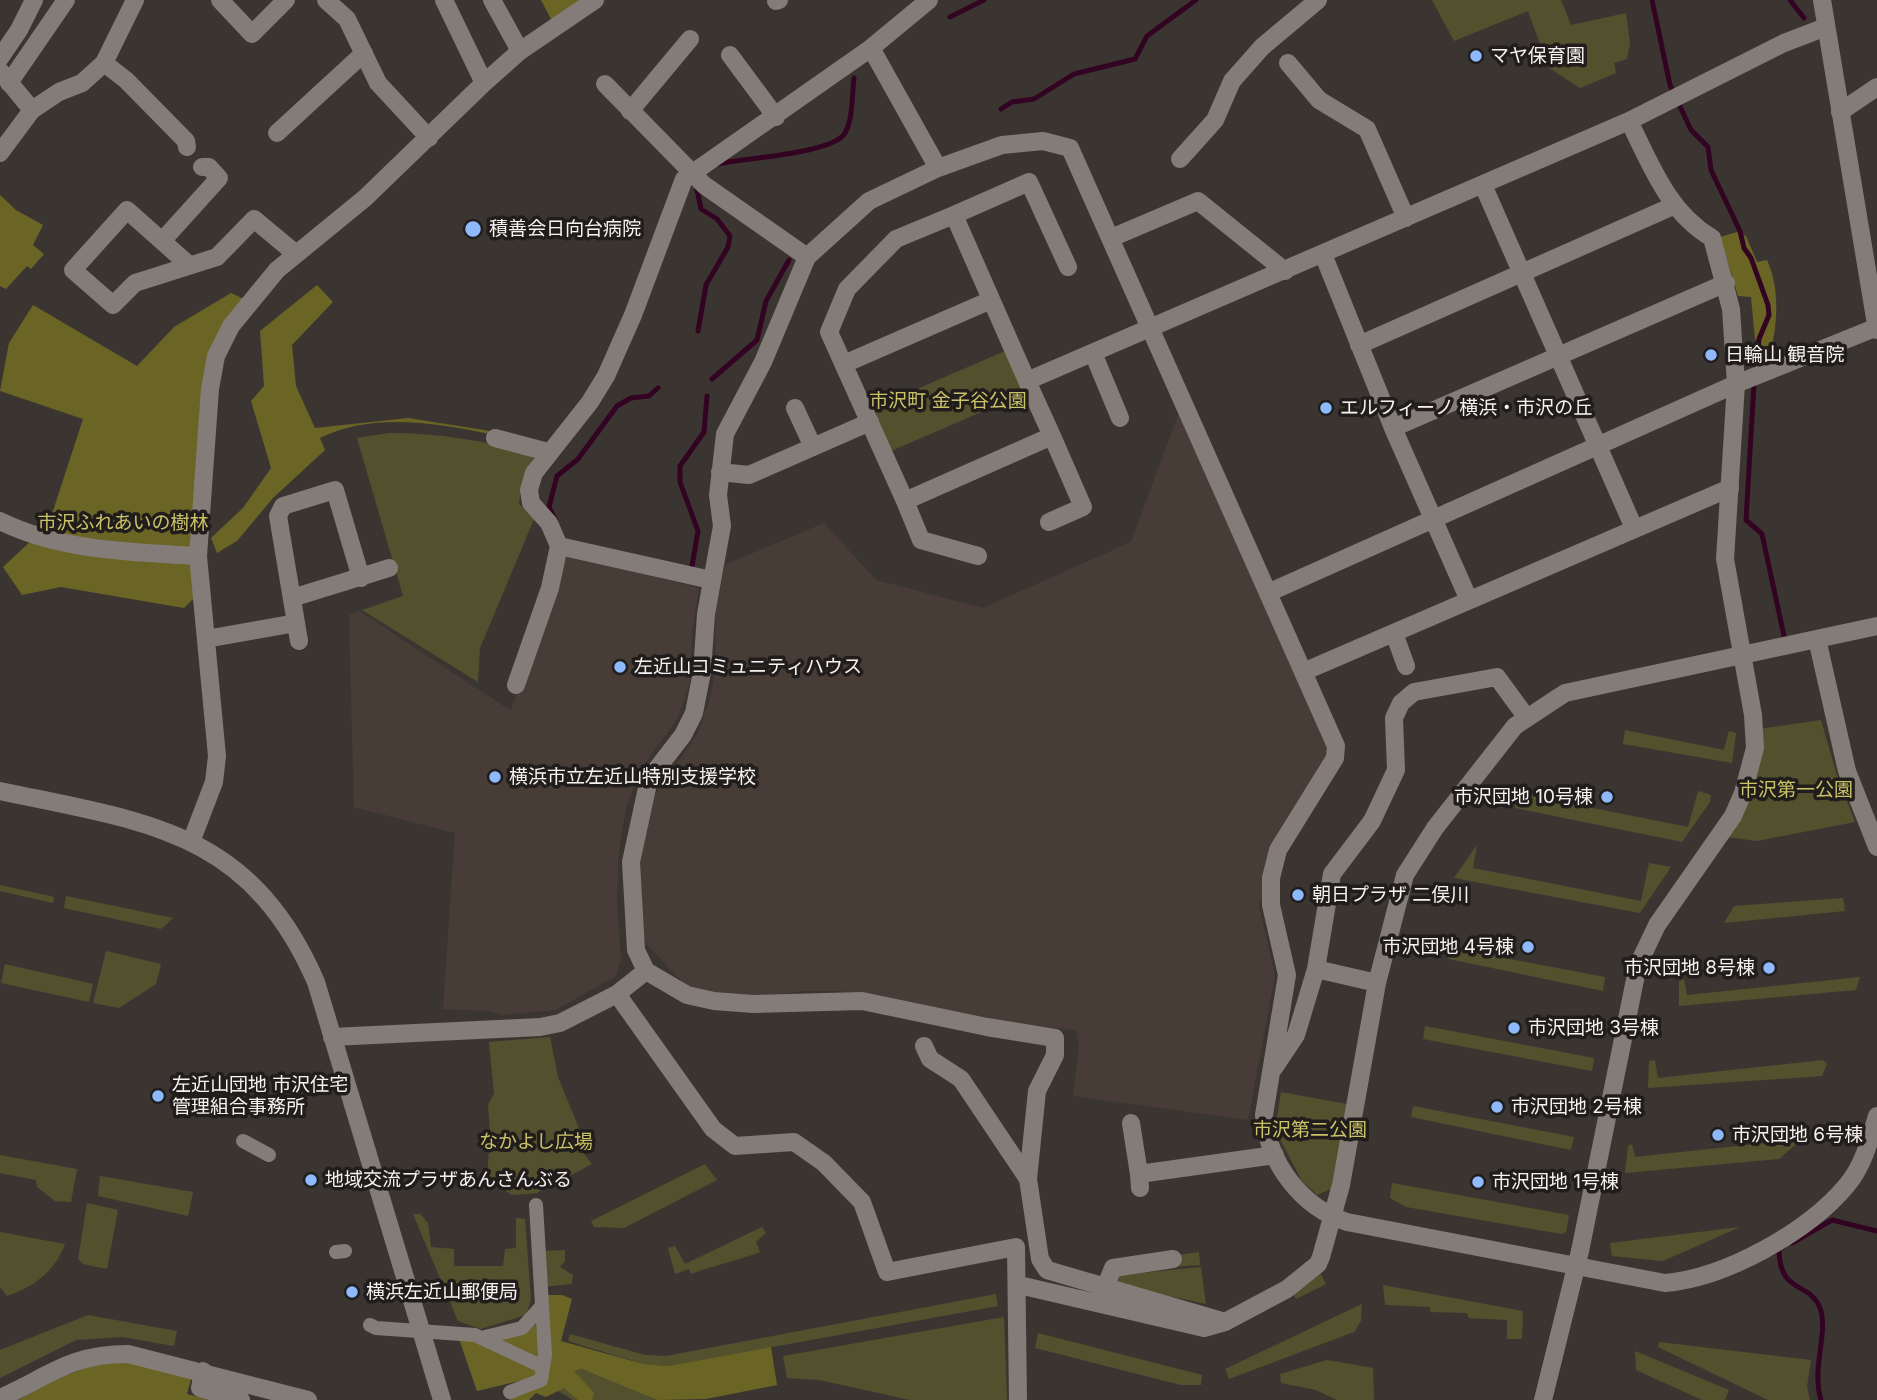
<!DOCTYPE html>
<html>
<head>
<meta charset="utf-8">
<style>
  body { margin:0 }
  canvas { display:block; background:#3b3532 }
</style>
</head>
<body>
<canvas width="1877" height="1400"></canvas>
<script>
const ctx = document.querySelector('canvas').getContext('2d');
ctx.lineJoin = 'round';
function paint(path, color) { ctx.fillStyle = color; ctx.fill(path, 'evenodd'); }
function stroke(path, color, width, dash) { ctx.strokeStyle = color; ctx.lineWidth = width; ctx.lineCap = dash ? 'butt' : 'round'; ctx.setLineDash(dash || []); ctx.stroke(path); }
function write(font, color, halo, rows, align = 'center') {
  ctx.font = font + ' Inter,"Noto Sans JP",sans-serif'; ctx.lineWidth = 7; ctx.setLineDash([]); ctx.textBaseline = 'middle'; ctx.strokeStyle = halo; ctx.fillStyle = color; for (const [text, x, y, turn = 0] of rows) {
    ctx.save(); ctx.translate(x, y); ctx.rotate((+turn || 0) * Math.PI / 180); ctx.textAlign = isNaN(turn) ? turn : align; if (halo) ctx.strokeText(text, 0, 0); ctx.fillText(text, 0, 0); ctx.restore();
  }
}
const built = new Path2D(`
  M 1181,407 L 1330,751 L 1275,840 L 1266,862 L 1261,902 L 1258,902 L 1275,976 L 1248,1120 L 1073,1096 L 1079,1046 L 1076,1030 L 990,1020 L 841,991 L 803,991 L 750,998 L 720,992 L 708,994 L 686,986 L 642,939 L 638,879 L 644,836 L 655,795 L 698,733 L 710,698 L 716,667 L 715,612 L 725,565 L 824,523 L 876,580 L 983,608 L 1131,542 Z
  M 562,554 L 699,588 L 692,633 L 690,683 L 677,719 L 640,770 L 626,808 L 619,849 L 617,903 L 621,959 L 616,976 L 555,1010 L 503,1015 L 491,1011 L 443,1009 L 455,833 L 354,807 L 349,615 L 359,611 L 511,711 Z`);
const green = new Path2D(`
  M 1432,0 L 1561,0 L 1571,25 L 1626,13 L 1630,43 L 1627,59 L 1614,63 L 1616,73 L 1580,88 L 1549,68 L 1528,11 L 1454,41 Z
  M 1005,351 L 1023,394 L 891,451 L 873,408 Z
  M 389,433 C 439,433 483,441 531,452 L 533,459 L 521,488 L 519,504 L 534,519 L 480,648 L 478,682 L 362,610 L 403,596 L 357,438 Z
  M 1821,720 L 1836,772 L 1855,822 L 1757,841 L 1727,837 L 1759,729 Z
  M 1625,730 L 1724,750 L 1729,731 L 1736,733 L 1732,763 L 1623,744 Z
  M 1517,787 L 1522,787 L 1522,794 L 1688,827 L 1698,791 L 1711,795 L 1710,802 L 1682,842 L 1515,808 Z
  M 1477,845 L 1473,868 L 1641,901 L 1649,863 L 1671,867 L 1640,913 L 1454,878 Z
  M 0,885 L 54,897 L 53,903 L 0,891 Z
  M 66,896 L 173,918 L 161,929 L 64,908 Z
  M 1843,898 L 1845,911 L 1724,923 L 1734,906 Z
  M 1441,946 L 1605,977 L 1603,991 L 1449,959 Z
  M 106,951 L 161,964 L 156,984 L 119,1008 L 93,1003 Z
  M 5,964 L 93,984 L 89,1002 L 1,983 Z
  M 1860,977 L 1856,990 L 1679,1006 L 1679,981 L 1684,979 L 1687,995 Z
  M 1425,1026 L 1594,1058 L 1592,1071 L 1423,1039 Z
  M 550,1037 L 558,1077 L 585,1143 L 581,1150 L 592,1164 L 537,1193 L 512,1195 L 487,1179 L 490,1133 L 488,1105 L 494,1093 L 489,1042 Z
  M 1655,1060 L 1658,1078 L 1823,1060 L 1827,1064 L 1822,1076 L 1648,1088 L 1649,1061 Z
  M 1281,1092 L 1347,1104 L 1331,1189 L 1317,1195 L 1302,1181 L 1275,1130 Z
  M 1413,1106 L 1574,1137 L 1571,1150 L 1411,1117 Z
  M 1802,1139 L 1779,1159 L 1625,1173 L 1628,1146 L 1632,1144 L 1635,1157 Z
  M 0,1155 L 77,1169 L 71,1202 L 55,1201 L 37,1187 L 36,1180 L 0,1173 Z
  M 705,1164 L 717,1180 L 624,1228 L 594,1227 L 591,1221 Z
  M 100,1176 L 193,1192 L 188,1216 L 98,1196 Z
  M 1392,1183 L 1569,1215 L 1566,1232 L 1561,1234 L 1406,1207 L 1390,1198 Z
  M 87,1203 L 118,1210 L 107,1269 L 83,1264 L 78,1259 Z
  M 413,1214 L 420,1214 L 428,1223 L 431,1247 L 454,1249 L 454,1266 L 503,1266 L 505,1249 L 516,1248 L 516,1218 L 525,1219 L 531,1300 L 526,1315 L 481,1329 L 458,1321 Z
  M 762,1227 L 766,1233 L 756,1242 L 760,1252 C 736,1261 715,1265 691,1274 L 689,1269 L 675,1274 L 668,1248 L 675,1246 L 685,1264 Z
  M 1740,1227 L 1663,1261 L 1612,1256 L 1610,1243 Z
  M 0,1232 L 65,1244 C 55,1271 34,1287 7,1296 L 0,1287 Z
  M 565,1250 L 565,1261 L 560,1267 L 573,1275 L 572,1284 L 543,1287 L 541,1251 Z
  M 1199,1252 L 1200,1265 L 1118,1271 L 1117,1264 Z
  M 1201,1267 L 1206,1304 L 1118,1285 L 1119,1275 Z
  M 1320,1273 L 1326,1284 L 1296,1299 L 1293,1293 Z
  M 1383,1285 L 1523,1311 L 1522,1339 L 1507,1339 L 1507,1320 L 1469,1318 L 1467,1313 L 1430,1312 L 1430,1307 L 1385,1305 Z
  M 996,1294 L 998,1306 L 668,1366 L 643,1364 L 568,1341 L 570,1334 L 645,1355 L 666,1356 Z
  M 1362,1304 L 1361,1321 L 1354,1332 L 1229,1379 L 1225,1369 Z
  M 88,1315 L 177,1331 L 174,1346 L 122,1337 L 76,1340 L 0,1378 L 0,1350 Z
  M 1004,1317 L 1007,1400 L 910,1400 L 819,1380 L 787,1378 L 783,1356 Z
  M 1038,1333 L 1202,1375 L 1201,1385 L 1181,1385 L 1035,1348 Z
  M 1659,1342 L 1811,1360 L 1807,1387 L 1810,1400 L 1768,1400 L 1658,1347 Z
  M 1635,1351 L 1729,1390 L 1725,1400 L 1702,1400 L 1636,1370 Z
  M 1327,1360 L 1373,1368 L 1374,1400 L 1337,1400 L 1316,1390 L 1281,1383 L 1280,1374 Z
  M 582,1369 L 657,1400 L 573,1400 L 556,1390 L 574,1371 Z`);
const forest = new Path2D(`
  M 541,0 L 588,0 L 553,23 Z
  M 0,195 L 16,210 L 43,225 L 33,245 L 44,254 L 31,269 L 27,266 L 6,289 L 0,286 Z
  M 1737,232 L 1746,236 L 1757,262 L 1767,260 C 1779,287 1778,318 1772,346 L 1763,349 L 1755,339 L 1751,297 L 1738,296 L 1720,237 Z
  M 317,285 L 333,302 L 292,345 L 296,386 L 315,428 L 408,418 L 490,431 L 490,434 C 435,423 373,412 320,438 L 325,450 L 273,498 L 237,541 L 217,553 L 211,538 L 243,508 L 271,468 L 251,401 L 264,386 L 260,331 Z
  M 231,293 L 244,299 L 215,339 L 197,595 L 184,608 L 61,587 L 22,595 L 3,567 L 33,539 L 52,514 L 83,419 L 0,391 L 9,343 L 33,305 L 137,366 L 174,327 Z
  M 543,1295 L 562,1295 L 572,1299 L 561,1341 L 643,1364 L 668,1366 L 771,1347 L 777,1385 L 706,1399 L 657,1400 L 582,1369 L 574,1371 L 594,1393 L 592,1400 L 578,1400 L 564,1388 L 546,1397 L 536,1393 L 529,1400 L 509,1400 L 511,1394 L 542,1382 Z
  M 536,1324 L 540,1363 L 496,1339 L 520,1333 Z
  M 458,1336 L 473,1337 L 538,1371 L 536,1377 L 477,1391 Z
  M 118,1363 L 138,1363 L 192,1375 L 187,1394 L 209,1400 L 18,1400 C 51,1383 80,1364 118,1363 Z`);
const stream = new Path2D(`
  M 1652,0 L 1670,85 L 1691,130 L 1708,147 L 1711,170 L 1740,231 L 1744,248 L 1751,258 L 1768,305 L 1769,315 L 1759,339 L 1755,373
  M 1790,0 L 1804,18
  M 950,17 L 984,0
  M 1001,109 L 1012,102 L 1034,99 L 1074,74 L 1135,59 L 1147,36 L 1196,0
  M 718,164 C 743,158 833,154 845,133 C 853,120 852,94 854,78
  M 697,190 L 701,209 L 717,219 L 730,236 L 728,247 L 706,285 L 698,331
  M 712,379 L 757,340 L 766,301 L 789,260
  M 1754,383 L 1746,520 L 1762,534 L 1784,636
  M 555,519 L 549,507 L 557,476 L 578,459 L 617,406 L 631,398 L 649,396 L 658,388
  M 692,566 L 698,531 L 680,482 L 680,466 L 704,432 L 707,396
  M 1792,1243 L 1832,1220 L 1877,1231
  M 1783,1247 L 1779,1249 C 1779,1295 1810,1281 1820,1308 C 1829,1332 1811,1368 1821,1400`);
const pedestrian = new Path2D(`
  M 243,1141 L 269,1155
  M 336,1252 L 345,1251
  M 370,1325 L 376,1328 L 475,1335 L 543,1367
  M 485,1337 L 522,1328 L 541,1307
  M 510,1392 L 541,1380 L 545,1355 L 536,1205`);
const minor = new Path2D(`
  M 220,0 L 252,34 L 286,0
  M 326,0 L 347,19 L 378,83 L 429,138
  M 444,0 L 484,83
  M 492,0 L 520,51
  M 776,1 L 779,0
  M 871,48 L 938,168
  M 730,55 L 776,117
  M 104,63 L 126,80 L 186,141 L 187,147
  M 1288,63 L 1319,100 L 1367,129 L 1406,218
  M 0,71 L 32,110
  M 9,83 L 66,0
  M 605,84 L 704,185 L 807,257
  M 630,111 L 690,39
  M 1840,112 L 1877,87
  M 277,133 L 364,53
  M 0,153 L 32,110 L 59,92 L 82,83 L 104,63 L 135,0
  M 1180,159 L 1215,120 L 1232,81 L 1262,47 L 1318,0
  M 1483,185 L 1634,528
  M 954,215 L 1029,182 L 1068,267
  M 1111,238 L 1198,201 L 1285,271
  M 163,240 L 219,178 L 209,167 L 202,167
  M 1323,254 L 1393,428 L 1469,600
  M 189,265 L 127,210 L 73,270 L 113,305 L 135,283 L 217,257 L 254,219 L 296,254
  M 1359,345 L 1673,206
  M 1093,353 L 1120,418
  M 844,364 L 991,300
  M 1027,381 L 1052,436 L 905,501 L 829,332 L 847,289 L 896,239 L 954,215 L 1027,381 L 1629,121 L 1784,43 L 1826,27
  M 795,408 L 813,447
  M 1393,428 L 1726,283
  M 495,438 L 548,452
  M 720,472 L 749,475 L 870,422
  M 905,501 L 921,540 L 978,556
  M 0,521 C 61,551 131,552 198,556
  M 1049,522 L 1083,507 L 1052,436
  M 559,546 L 711,580
  M 1270,592 L 1736,384 L 1731,309 L 1712,238 C 1668,212 1651,165 1629,121
  M 292,598 L 389,568
  M 1394,633 L 1406,666
  M 206,639 L 296,623
  M 1817,639 L 1847,771 L 1877,847
  M 299,641 L 278,516 L 283,506 L 335,490 L 361,578
  M 1303,672 L 1730,488
  M 516,685 L 550,588 L 559,546 L 549,523 L 531,503 L 529,490 L 534,473 L 590,402 L 606,376 L 633,315 L 684,179 L 871,48 L 929,0
  M 191,842 L 214,782 L 217,756 L 198,556 L 210,389 L 216,356 L 231,326 L 277,270 L 365,198 L 484,83 L 520,51 L 595,0
  M 1316,969 L 1377,983
  M 617,994 L 646,971
  M 332,1037 L 540,1027 L 560,1023 L 617,994 L 713,1129 L 735,1146 L 794,1142 L 824,1163 L 862,1202 L 887,1272 L 1016,1247 L 1018,1400
  M 924,1046 L 930,1059 L 961,1079 L 1028,1179
  M 1274,1068 L 1296,1035 L 1316,969 L 1332,874 L 1372,821 L 1396,770 L 1394,718 L 1401,703 L 1414,692 L 1497,677 L 1527,718
  M 1131,1123 L 1139,1174
  M 1140,1188 L 1139,1174 L 1275,1155
  M 1019,1285 L 1204,1328 L 1225,1322 L 1287,1289 L 1318,1264 L 1321,1257 L 1341,1185 L 1377,983 L 1405,875 L 1435,828 L 1515,726 L 1565,693 L 1877,626
  M 1105,1288 L 1113,1268 L 1173,1259
  M 1225,1322 L 1047,1270 L 1040,1259 L 1028,1179 L 1037,1091 L 1055,1055 L 1055,1038 L 987,1027 L 862,1001 L 753,1004 L 714,1001 L 687,995 L 646,971 L 636,950 L 631,862 L 649,779 L 683,735 L 694,713 L 702,672 L 706,614 L 722,526 L 718,495 L 725,434 L 763,362 L 807,257 L 869,201 L 938,168 L 1002,145 L 1043,141 L 1070,148 L 1336,746 L 1335,758 L 1278,850 L 1271,878 L 1271,905 L 1287,975 L 1264,1115 C 1268,1163 1301,1207 1347,1222 L 1665,1283 C 1725,1278 1808,1232 1847,1185 C 1863,1166 1870,1140 1877,1116
  M 203,1371 L 200,1388 L 241,1400`);
const tertiary = new Path2D(`
  M 1822,0 L 1877,330
  M 0,58 L 19,30 L 34,0
  M 0,791 C 146,822 250,830 316,982 L 442,1400
  M 0,1398 C 50,1376 70,1354 128,1354 L 308,1400
  M 1543,1400 L 1580,1251 L 1638,965 L 1657,925 L 1733,816 L 1743,793 L 1755,748 L 1753,715 L 1725,559 L 1736,384 L 1877,327`);
const markers = [
  [1476,56,7,"#8eb9fc"],
  [473,229,9,"#8eb9fc"],
  [1711,355,7,"#8eb9fc"],
  [1326,408,7,"#8eb9fc"],
  [620,667,7,"#8eb9fc"],
  [495,777,7,"#8eb9fc"],
  [1607,797,7,"#8eb9fc"],
  [1298,895,7,"#8eb9fc"],
  [1528,947,7,"#8eb9fc"],
  [1769,968,7,"#8eb9fc"],
  [1514,1028,7,"#8eb9fc"],
  [158,1096,7,"#8eb9fc"],
  [1497,1107,7,"#8eb9fc"],
  [1718,1135,7,"#8eb9fc"],
  [311,1180,7,"#8eb9fc"],
  [1478,1182,7,"#8eb9fc"],
  [352,1292,7,"#8eb9fc"]
];
const poiNames = [
  ["マヤ保育園",1490,56],
  ["積善会日向台病院",489,229],
  ["日輪山 観音院",1725,355],
  ["エルフィーノ 横浜・市沢の丘",1340,408],
  ["左近山コミュニティハウス",634,667],
  ["横浜市立左近山特別支援学校",509,777],
  ["市沢団地 10号棟",1593,797,"right"],
  ["朝日プラザ 二俣川",1312,895],
  ["市沢団地 4号棟",1514,947,"right"],
  ["市沢団地 8号棟",1755,968,"right"],
  ["市沢団地 3号棟",1528,1028],
  ["左近山団地 市沢住宅",172,1085],
  ["管理組合事務所",172,1107],
  ["市沢団地 2号棟",1511,1107],
  ["市沢団地 6号棟",1732,1135],
  ["地域交流プラザあんさんぶる",325,1180],
  ["市沢団地 1号棟",1492,1182],
  ["横浜左近山郵便局",366,1292]
];
const parkNames = [
  ["市沢町 金子谷公園",948,401],
  ["市沢ふれあいの樹林",123,523],
  ["市沢第一公園",1796,790],
  ["市沢第二公園",1310,1130],
  ["なかよし広場",536,1142]
];
paint(built, '#483c36');
paint(green, '#53502d');
paint(forest, '#6a6425');
stroke(stream, '#330322', 5);
stroke(pedestrian, '#837c79', 14);
stroke(minor, '#837c79', 18);
stroke(tertiary, '#837c79', 18);
for (const [x, y, r, color] of markers) { const dot = new Path2D(); dot.arc(x, y, r, 0, 2 * Math.PI); ctx.fillStyle = color; ctx.fill(dot); stroke(dot, '#201d1c', 2.5); }
write('19px', '#f6f2f1', '#201d1c', poiNames, 'left');
write('19px', '#cac266', '#201d1c', parkNames);
</script>
</body>
</html>
